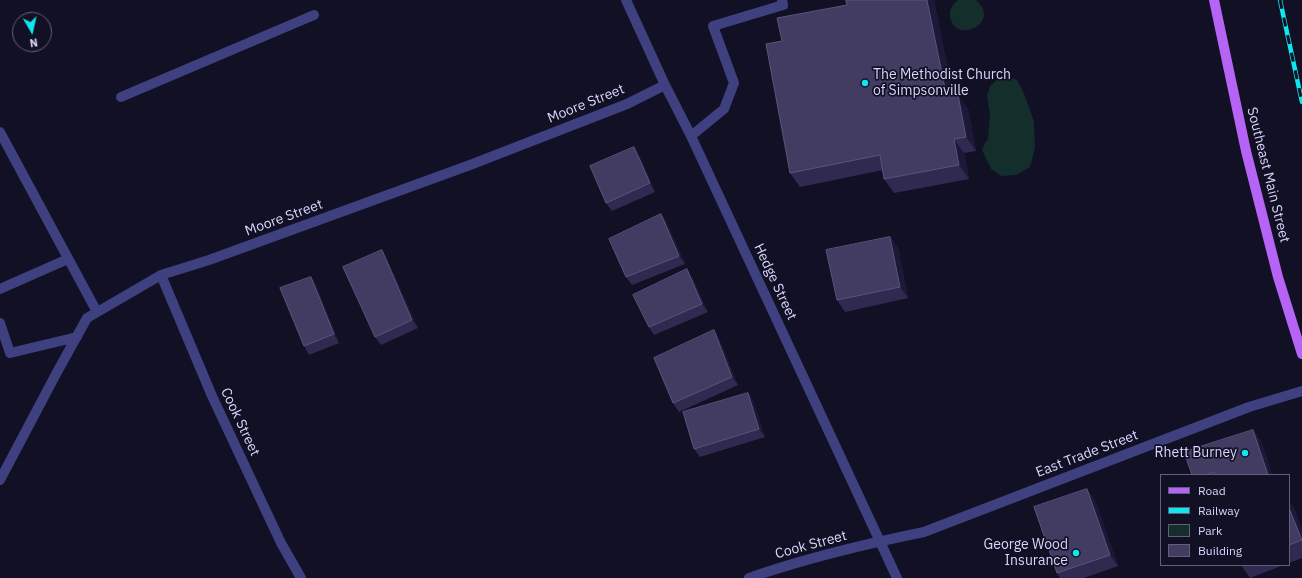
<!DOCTYPE html>
<html>
<head>
<meta charset="utf-8">
<style>
  body { margin:0 }
  #map { position:relative; width:1302px; height:578px; overflow:hidden; background:#121024; font-family:"IBM Plex Sans",sans-serif }
  canvas { display:block }
  .legend { position:absolute; left:1160px; top:474px; width:130px; height:92px; box-sizing:border-box; background:#121024; border:1px solid #615f7a; margin:0; padding:5px 7px; list-style:none; font-size:12px; color:#d8d6fc }
  .legend li { display:flex; align-items:center; gap:8px; height:20px }
  .legend b { width:20px; border:1px solid #615f7a }
  .north { position:absolute; left:12px; top:12px; width:40px; height:40px; box-sizing:border-box; background:#121024; border:1px solid #615f7a; border-radius:50%; rotate:171deg; font-size:11px; font-weight:700; line-height:16px; text-align:center; color:#d8d6fc }
  .north::after { content:''; display:block; margin:auto; width:14px; height:18px; background:#0fe7ef; clip-path:polygon(50% 0,100% 100%,50% 72%,0 100%) }
</style>
</head>
<body>
<div id="map">
<canvas width="1302" height="578"></canvas>
<ul class="legend">
<li><b style="height:5px;background:#b664f5"></b>Road</li>
<li><b style="height:5px;background:#0fe7ef"></b>Railway</li>
<li><b style="height:11px;background:#142e2b"></b>Park</li>
<li><b style="height:11px;background:#423c63"></b>Building</li>
</ul>
<div class="north">N</div>
</div>
<script>
const ctx = document.querySelector('canvas').getContext('2d');
ctx.lineJoin = 'round';
function paint(path, color) { ctx.fillStyle = color; ctx.fill(path, 'evenodd'); }
function stroke(path, color, width, dash) { ctx.strokeStyle = color; ctx.lineWidth = width; ctx.lineCap = dash ? 'butt' : 'round'; ctx.setLineDash(dash || []); ctx.stroke(path); }
function write(font, color, halo, rows, align = 'center') {
  ctx.font = font + ' "IBM Plex Sans",sans-serif'; ctx.lineWidth = 3.5; ctx.setLineDash([]); ctx.textBaseline = 'middle'; ctx.strokeStyle = halo; ctx.fillStyle = color; for (const [text, x, y, turn = 0] of rows) {
    ctx.save(); ctx.translate(x, y); ctx.rotate((+turn || 0) * Math.PI / 180); ctx.textAlign = isNaN(turn) ? turn : align; if (halo) ctx.strokeText(text, 0, 0); ctx.fillText(text, 0, 0); ctx.restore();
  }
}
const green = new Path2D(`
  M 958,0 L 976,0 C 1003,23 954,46 950,16 C 949,9 953,4 958,0 Z
  M 1006,76 L 1017,80 L 1025,96 L 1034,122 L 1035,148 L 1030,167 L 1016,175 L 1001,176 L 991,169 L 982,150 L 985,143 L 988,139 L 990,114 L 987,96 L 990,86 L 999,78 Z`);
const minor = new Path2D(`
  M 626,0 L 665,85 L 691,136 L 897,578
  M 121,97 L 314,15
  M 0,132 L 97,312
  M 691,136 L 724,109 L 734,83 L 713,26 L 783,5 L 782,0
  M 161,275 L 212,396 L 281,543 L 301,578
  M 0,289 L 68,259
  M 0,323 L 10,353 L 77,337
  M 0,480 L 56,374 L 87,318 L 161,275 L 209,260 L 470,165 L 627,104 L 665,85
  M 749,578 C 806,558 865,544 924,532 L 1249,407 L 1302,391`);
const major = new Path2D(`
  M 1214,0 L 1246,151 L 1278,277 L 1302,354`);
const rail = new Path2D(`
  M 1280,0 L 1302,102`);
const wall = new Path2D(`
  M 846,0 L 934,0 L 953,94 L 968,109 L 976,151 L 964,153 L 969,179 L 894,193 L 884,179 L 883,170 L 800,187 L 790,173 L 782,41 L 847,5 Z
  M 639,155 L 655,192 L 612,211 L 606,203 Z
  M 661,214 L 667,223 L 685,264 L 632,285 L 626,277 Z
  M 890,237 L 898,248 L 908,298 L 845,312 L 837,300 Z
  M 387,259 L 418,328 L 381,345 L 375,337 Z
  M 311,277 L 316,285 L 339,343 L 309,355 L 304,346 Z
  M 692,277 L 708,312 L 654,335 L 649,327 Z
  M 714,330 L 719,339 L 738,385 L 679,412 L 673,403 Z
  M 748,393 L 753,401 L 765,437 L 700,457 L 694,449 Z
  M 1253,430 L 1261,441 L 1272,475 L 1192,475 Z
  M 1087,489 L 1095,500 L 1118,566 L 1084,578 L 1060,578 L 1057,573 Z
  M 1289,502 L 1294,508 L 1302,530 L 1302,558 L 1289,563 Z
  M 1241,565 L 1284,565 L 1250,578 Z`);
const shadedWall = new Path2D(`
  M 927,0 L 934,0 L 956,107 L 946,93 Z
  M 958,95 L 968,109 L 976,151 L 966,137 Z
  M 954,139 L 964,153 L 969,179 L 959,165 Z
  M 634,147 L 639,155 L 655,192 L 650,183 Z
  M 661,214 L 667,223 L 685,264 L 679,256 Z
  M 890,237 L 898,248 L 908,298 L 900,287 Z
  M 382,250 L 387,259 L 418,328 L 412,320 Z
  M 687,269 L 692,277 L 708,312 L 702,304 Z
  M 311,277 L 316,285 L 339,343 L 334,334 Z
  M 714,330 L 719,339 L 738,385 L 732,377 Z
  M 748,393 L 753,401 L 765,437 L 759,429 Z
  M 1253,430 L 1261,441 L 1272,475 L 1268,475 Z
  M 1087,489 L 1095,500 L 1118,566 L 1110,555 Z
  M 1289,502 L 1294,508 L 1302,530 L 1302,541 L 1289,508 Z`);
const building = new Path2D(`
  M 846,0 L 927,0 L 946,93 L 958,95 L 966,137 L 954,139 L 959,165 L 884,179 L 880,155 L 790,173 L 766,44 L 782,41 L 777,18 L 847,5 Z
  M 634,147 L 650,183 L 606,203 L 590,166 Z
  M 661,214 L 679,256 L 626,277 L 609,239 Z
  M 890,237 L 900,287 L 837,300 L 826,250 Z
  M 382,250 L 412,320 L 375,337 L 343,267 Z
  M 687,269 L 702,304 L 649,327 L 633,295 Z
  M 311,277 L 334,334 L 304,346 L 280,288 Z
  M 714,330 L 732,377 L 673,403 L 654,358 Z
  M 748,393 L 759,429 L 694,449 L 683,412 Z
  M 1253,430 L 1268,475 L 1215,475 L 1214,472 L 1206,475 L 1192,475 L 1184,452 Z
  M 1087,489 L 1110,555 L 1057,573 L 1034,507 Z
  M 1289,508 L 1302,540 L 1289,545 Z`);
const markers = [
  [865,83,4,"#0fe7ef"],
  [1245,453,4,"#0fe7ef"],
  [1076,553,4,"#0fe7ef"]
];
const poiNames = [
  ["The Methodist Church",873,75,"left"],
  ["of Simpsonville",873,91,"left"],
  ["Rhett Burney",1237,453],
  ["George Wood",1068,545],
  ["Insurance",1068,561]
];
const streetNames = [
  ["Moore Street",586,104,-22],
  ["Southeast Main Street",1268,175,76],
  ["Moore Street",284,218,-20],
  ["Hedge Street",775,282,65],
  ["Cook Street",240,422,65],
  ["East Trade Street",1087,454,-21],
  ["Cook Street",811,545,-15]
];
paint(green, '#142e2b');
stroke(minor, '#3e4080', 10);
stroke(major, '#b664f5', 10);
stroke(rail, '#0fe7ef', 4.5);
stroke(rail, '#121024', 3, [9]);
paint(wall, '#302a51');
paint(shadedWall, '#1c1837');
paint(building, '#423c63');
stroke(building, '#59547b', 1);
for (const [x, y, r, color] of markers) { const dot = new Path2D(); dot.arc(x, y, r, 0, 2 * Math.PI); ctx.fillStyle = color; ctx.fill(dot); stroke(dot, '#121024', 1.5); }
write('14px', '#d8d6fc', '#121024', poiNames, 'right');
write('14px', '#d8d6fc', '#121024', streetNames);
</script>
</body>
</html>
